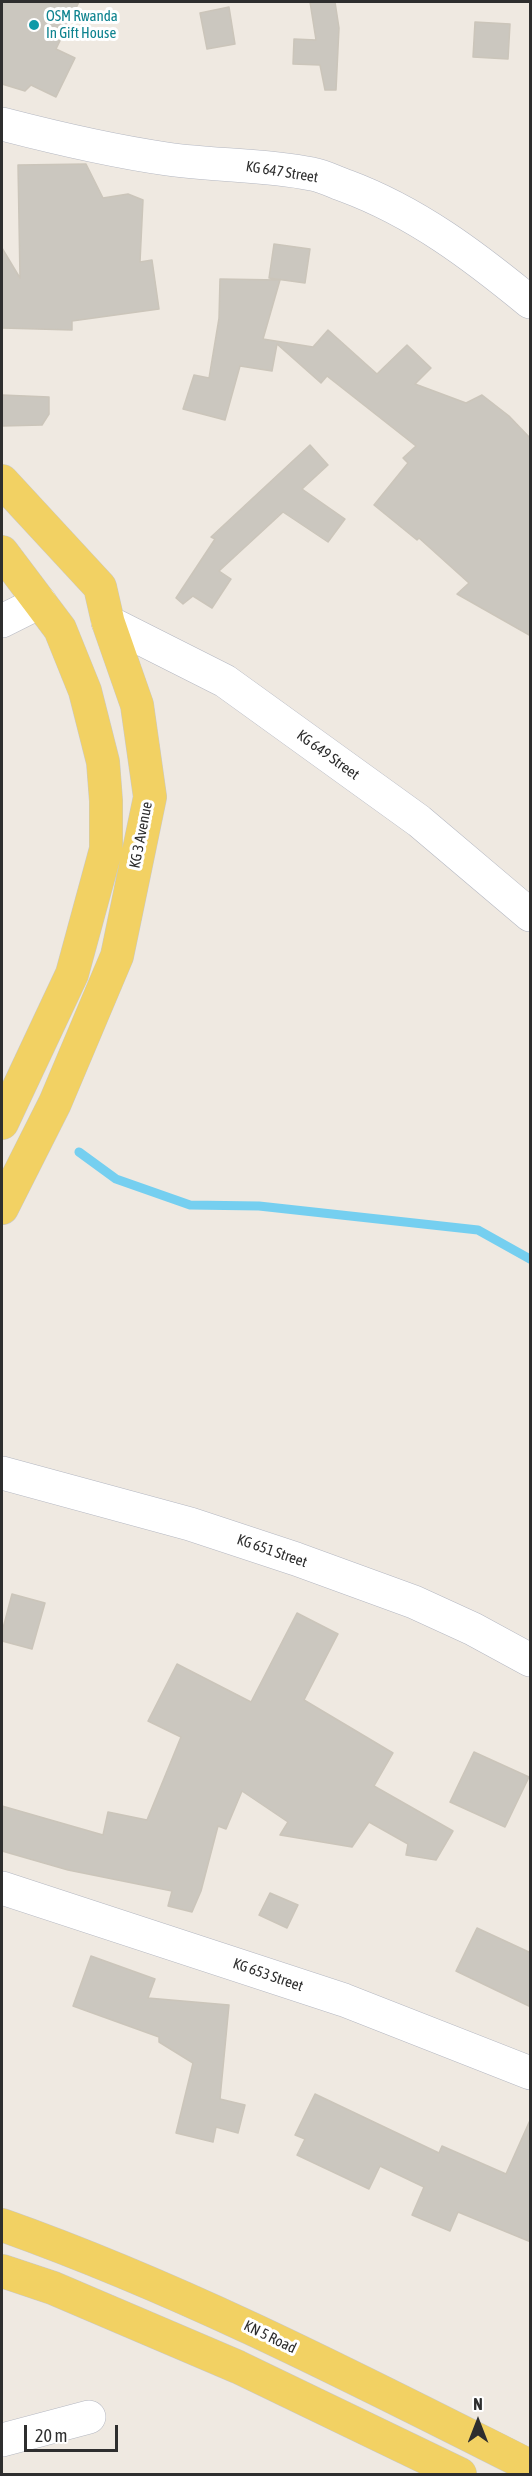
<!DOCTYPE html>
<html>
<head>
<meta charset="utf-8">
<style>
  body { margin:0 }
  #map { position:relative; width:532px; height:2476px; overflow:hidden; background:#efe9e1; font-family:"Asap Condensed",sans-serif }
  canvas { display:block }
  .frame { position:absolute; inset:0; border:3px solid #2e2e2e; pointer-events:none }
  .north { position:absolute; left:448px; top:2392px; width:60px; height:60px; -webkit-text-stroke:4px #fff; paint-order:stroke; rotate:0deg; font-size:16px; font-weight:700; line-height:24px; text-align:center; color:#2e2e2e }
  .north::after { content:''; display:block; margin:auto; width:21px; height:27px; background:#2e2e2e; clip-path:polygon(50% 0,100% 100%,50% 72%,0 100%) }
  .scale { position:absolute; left:24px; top:2425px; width:94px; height:27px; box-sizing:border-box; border:3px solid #2e2e2e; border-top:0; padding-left:8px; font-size:18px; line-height:21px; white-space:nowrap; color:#2e2e2e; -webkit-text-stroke:4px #fff; paint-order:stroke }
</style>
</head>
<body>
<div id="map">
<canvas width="532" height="2476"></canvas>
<div class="frame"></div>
<div class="north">N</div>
<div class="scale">20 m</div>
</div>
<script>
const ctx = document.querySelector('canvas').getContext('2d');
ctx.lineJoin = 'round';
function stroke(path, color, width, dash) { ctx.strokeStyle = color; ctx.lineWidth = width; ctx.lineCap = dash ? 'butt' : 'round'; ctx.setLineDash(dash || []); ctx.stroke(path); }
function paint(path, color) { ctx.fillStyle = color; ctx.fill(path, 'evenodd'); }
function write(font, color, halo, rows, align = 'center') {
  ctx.font = font + ' "Asap Condensed",sans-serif'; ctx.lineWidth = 6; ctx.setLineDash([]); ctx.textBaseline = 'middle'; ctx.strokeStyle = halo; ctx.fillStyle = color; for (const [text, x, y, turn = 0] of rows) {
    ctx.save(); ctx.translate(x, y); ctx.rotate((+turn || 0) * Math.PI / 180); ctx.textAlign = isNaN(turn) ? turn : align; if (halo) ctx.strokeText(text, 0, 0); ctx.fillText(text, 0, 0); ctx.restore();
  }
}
const stream = new Path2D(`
  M 79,1152 L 116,1179 L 190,1205 L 259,1206 L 478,1230 L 530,1259`);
const building = new Path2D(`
  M 2,2 L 79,2 L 56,49 L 75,58 L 56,97 L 31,85 L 25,91 L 2,84 Z
  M 310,2 L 335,2 L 339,28 L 336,90 L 325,90 L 320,65 L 293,64 L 294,39 L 316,40 Z
  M 229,7 L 235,44 L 207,49 L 200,13 Z
  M 475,22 L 510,24 L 508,59 L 473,57 Z
  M 86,164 L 103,198 L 128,194 L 143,200 L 140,262 L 152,260 L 159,309 L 72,321 L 72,330 L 2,328 L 2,248 L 20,278 L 18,165 Z
  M 274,244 L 310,249 L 305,283 L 269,278 Z
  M 220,279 L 280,280 L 263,339 L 313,347 L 328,330 L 377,374 L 407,345 L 431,368 L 415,384 L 466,403 L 482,395 L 509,416 L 531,439 L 531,636 L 457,594 L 469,583 L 419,538 L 417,540 L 374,505 L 408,463 L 403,458 L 416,446 L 327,376 L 321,383 L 277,344 L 272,371 L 240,366 L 225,420 L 183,409 L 194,375 L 209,378 L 219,318 Z
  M 2,395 L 49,397 L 49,414 L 42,425 L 2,426 Z
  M 310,445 L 328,465 L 302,489 L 345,519 L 328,542 L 283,512 L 219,571 L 231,579 L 212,608 L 193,596 L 183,604 L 176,598 L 215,539 L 211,537 Z
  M 12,1594 L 45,1603 L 32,1649 L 2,1641 L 2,1632 Z
  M 297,1613 L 338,1634 L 304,1700 L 393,1753 L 374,1786 L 453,1831 L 436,1860 L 406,1855 L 408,1844 L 369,1822 L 352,1847 L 280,1835 L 288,1822 L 242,1791 L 226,1829 L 218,1826 L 201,1891 L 192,1912 L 168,1906 L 172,1891 L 68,1870 L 2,1851 L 2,1806 L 103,1835 L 108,1812 L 147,1820 L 181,1737 L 148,1721 L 177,1664 L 251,1702 Z
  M 474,1752 L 529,1777 L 505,1827 L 450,1802 Z
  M 270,1893 L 298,1905 L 287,1928 L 259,1915 Z
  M 477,1928 L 531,1953 L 531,2007 L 456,1971 Z
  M 91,1956 L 155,1979 L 148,1998 L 229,2005 L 220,2099 L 245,2105 L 238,2133 L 216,2127 L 213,2142 L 176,2133 L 193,2063 L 159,2042 L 159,2037 L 73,2006 Z
  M 315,2094 L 439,2153 L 442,2146 L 506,2174 L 531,2118 L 531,2242 L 458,2212 L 450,2231 L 412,2215 L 424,2187 L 380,2166 L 369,2189 L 297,2155 L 305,2139 L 295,2135 Z`);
const minor = new Path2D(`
  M 2,124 C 56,138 111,151 167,159 C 215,166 264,164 312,174 C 323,176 335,182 346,186 C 416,212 474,256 530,302
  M 2,621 L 40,602
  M 108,622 L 225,681 L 419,821 L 530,915
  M 2,1473 L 190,1524 L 296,1559 L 414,1602 L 473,1629 L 530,1660
  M 2,1888 L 344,2000 L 530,2073
  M 2,2440 L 89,2417`);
const major = new Path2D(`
  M 2,481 L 100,587 L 108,622 L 137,705 L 150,797 L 117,956 L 55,1103 L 2,1208
  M 2,552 L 60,629 L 85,691 L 103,762 L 106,801 L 106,849 L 72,974 L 2,1123
  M 2,2225 C 185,2290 357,2379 530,2466
  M 2,2271 L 53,2288 L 238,2367 L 460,2474`);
const markers = [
  [34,25,6,"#0f9aa8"]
];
const cultureNames = [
  ["OSM Rwanda",46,16],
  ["In Gift House",46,33]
];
const streetNames = [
  ["KG 647 Street",282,172,9],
  ["KG 649 Street",328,755,36],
  ["KG 3 Avenue",141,835,-79],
  ["KG 651 Street",272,1551,19],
  ["KG 653 Street",268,1975,19],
  ["KN 5 Road",270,2337,26]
];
stroke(stream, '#75cff0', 9);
paint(building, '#cbc7bf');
stroke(building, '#cbc5ba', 1.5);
stroke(minor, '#b4b7c1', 34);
stroke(major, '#c9c9c9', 34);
stroke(minor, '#fff', 33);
stroke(major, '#f2d163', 33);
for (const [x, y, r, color] of markers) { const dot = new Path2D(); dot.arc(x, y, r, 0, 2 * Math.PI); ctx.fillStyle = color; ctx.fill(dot); stroke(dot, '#fff', 2); }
write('15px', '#0d838f', '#fff', cultureNames, 'left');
write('15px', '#2e2e2e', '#fff', streetNames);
</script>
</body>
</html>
